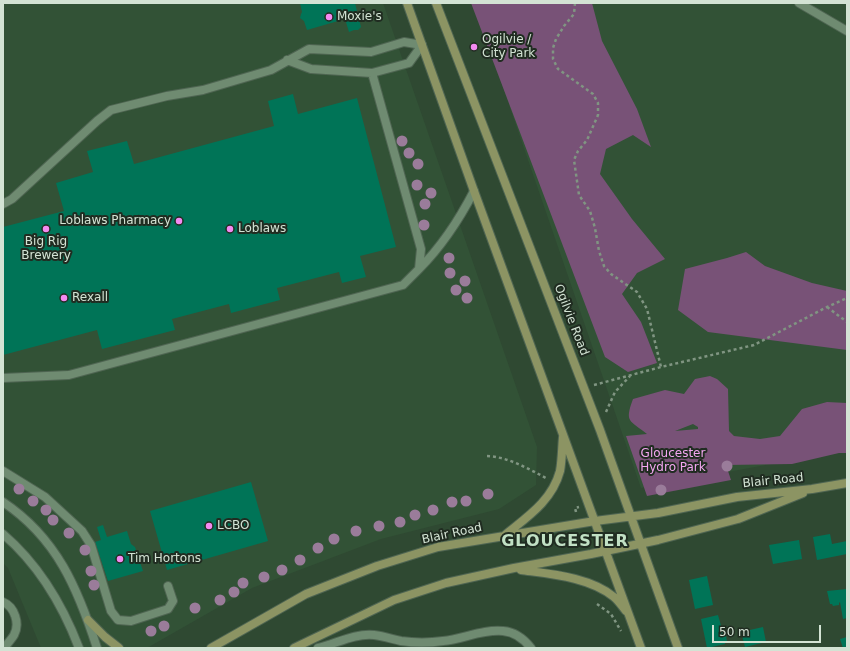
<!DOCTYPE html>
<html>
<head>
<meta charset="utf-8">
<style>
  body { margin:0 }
  #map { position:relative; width:850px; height:651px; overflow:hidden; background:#2f4932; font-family:"DejaVu Sans",sans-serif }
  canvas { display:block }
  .frame { position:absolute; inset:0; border:4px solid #d3e3d4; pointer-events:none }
  .scale { position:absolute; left:712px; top:625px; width:109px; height:18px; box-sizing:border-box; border:2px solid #d3e3d4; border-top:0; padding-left:5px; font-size:12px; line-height:14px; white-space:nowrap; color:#d3e3d4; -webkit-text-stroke:3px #202c21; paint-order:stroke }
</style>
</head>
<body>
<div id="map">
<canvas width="850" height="651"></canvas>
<div class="frame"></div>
<div class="scale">50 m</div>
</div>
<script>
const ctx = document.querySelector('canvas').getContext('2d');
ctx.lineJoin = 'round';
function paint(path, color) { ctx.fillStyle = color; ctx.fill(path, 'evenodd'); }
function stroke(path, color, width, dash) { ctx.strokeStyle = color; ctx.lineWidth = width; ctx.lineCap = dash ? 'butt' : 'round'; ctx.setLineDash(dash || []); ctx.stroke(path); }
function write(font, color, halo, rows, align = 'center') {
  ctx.font = font + ' "DejaVu Sans",sans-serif'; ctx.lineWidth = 4; ctx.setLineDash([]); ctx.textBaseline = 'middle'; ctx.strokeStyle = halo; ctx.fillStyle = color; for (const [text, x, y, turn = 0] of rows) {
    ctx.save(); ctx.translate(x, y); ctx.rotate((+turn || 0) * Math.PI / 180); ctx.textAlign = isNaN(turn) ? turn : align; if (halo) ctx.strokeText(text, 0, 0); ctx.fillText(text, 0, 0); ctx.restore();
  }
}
const built = new Path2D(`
  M 3,3 L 383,3 L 537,447 L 536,485 L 499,509 L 381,539 L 252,588 L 147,648 L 41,648 L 8,568 L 3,563 Z
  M 474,3 L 847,3 L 847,450 L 641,488 Z`);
const green = new Path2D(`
  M 471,3 L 592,3 L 602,41 L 637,109 L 651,147 L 633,135 L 606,149 L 600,174 L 632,219 L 665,259 L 637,273 L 622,294 L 641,322 L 657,363 L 628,372 L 605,357 Z
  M 746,252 L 765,266 L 812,283 L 847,291 L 847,350 L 708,332 L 678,310 L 685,269 L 727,258 Z
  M 710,376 L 717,379 L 728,389 L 729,431 L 734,436 L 760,439 L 780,436 L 802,409 L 827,402 L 847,403 L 847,453 L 839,453 L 792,464 L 726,465 L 731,480 L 647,496 L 626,436 L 647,434 C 630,420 624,423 633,399 L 665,390 L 684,394 L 695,379 ZM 693,424 L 698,427 L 698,429 L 675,431 Z`);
const building = new Path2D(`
  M 300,3 L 355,3 L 361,27 L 358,30 L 354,30 L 349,32 L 345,19 L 307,30 L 304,21 L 300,18 L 301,14 L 302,12 Z
  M 293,94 L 298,114 L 357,98 L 396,247 L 360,256 L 366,277 L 342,283 L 339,272 L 277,288 L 280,300 L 231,313 L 229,304 L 172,319 L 175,330 L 102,349 L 97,330 L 3,355 L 3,227 L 64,211 L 56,183 L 93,172 L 87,151 L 127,141 L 134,164 L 274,126 L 268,101 Z
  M 251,482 L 268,541 L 167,570 L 150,511 Z
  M 103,525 L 107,537 L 127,531 L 131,544 L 135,547 L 143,571 L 108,581 L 95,542 L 101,540 L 97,527 Z
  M 830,534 L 832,544 L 847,541 L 847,554 L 817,560 L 813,537 Z
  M 799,540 L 802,559 L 773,564 L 769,545 Z
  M 707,576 L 713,605 L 695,609 L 689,580 Z
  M 847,589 L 847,618 L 843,619 L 840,602 L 839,603 L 839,605 L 833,606 L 832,604 L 830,604 L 827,591 Z
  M 718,615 L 724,636 L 726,636 L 727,641 L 725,641 L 725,644 L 707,648 L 701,619 Z
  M 763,627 L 766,642 L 745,647 L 741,632 Z
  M 847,637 L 847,648 L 843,648 L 840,639 Z`);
const path = new Path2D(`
  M 575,3 L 574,14 L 564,26 L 556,39 L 553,48 L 553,59 L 558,69 L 593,94 L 598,103 L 598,115 L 587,140 L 578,151 L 574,160 L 579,195 L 590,211 L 595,228 L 599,251 L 604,266 L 611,274 L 637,292 L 647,309 L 661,367
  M 827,307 L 847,322
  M 594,385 L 661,367 L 754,345 L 827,307 L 847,298
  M 606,412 L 615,392 L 630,376
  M 487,456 C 508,457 527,468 546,478
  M 576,512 L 575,508 L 579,507
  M 597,604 L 611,614 L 621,631`);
const lane = new Path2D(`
  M 3,204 L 12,199 L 97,121 L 111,110 L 167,96 L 203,90 L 271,70 L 309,49 L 371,52 L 404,42 L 422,45 L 409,63 L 372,73 L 311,69 L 287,60
  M 419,269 C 442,246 459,220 474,191
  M 3,378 L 69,375 L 403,285 L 419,269 L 421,249 L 372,73
  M 3,471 L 45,497 L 82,531 L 91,545 L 111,611 L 118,620 L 131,621 L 168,609 L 173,601 L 168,586
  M 3,602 C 15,607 20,624 14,635 C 11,640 7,644 4,648
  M 318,648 C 336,644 354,633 374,635 C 383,636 392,639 401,641 C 415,643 429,643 443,641 C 463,639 483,629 503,631 C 515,632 524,639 531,648`);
const street = new Path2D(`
  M 799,3 L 847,31
  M 3,502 C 57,538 78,589 97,648
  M 3,534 C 38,564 63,606 79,648`);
const secondary = new Path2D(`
  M 407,3 L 474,191 L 641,648
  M 436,3 L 600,430 L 678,648
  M 505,535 C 527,517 552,501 560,471 C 562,460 562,448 563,437
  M 521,570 C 550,574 590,577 614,597 C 618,600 622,606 626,611
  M 88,620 L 105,637 L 119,648
  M 211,648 L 306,594 L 377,566 L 438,547 L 595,521 L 658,513 L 737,497 L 812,489 L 847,483
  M 294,648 L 394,600 L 446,583 L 514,568 L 591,554 L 658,540 L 738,519 L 803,493`);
const trees = [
  [402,141],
  [409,153],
  [418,164],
  [417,185],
  [431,193],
  [425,204],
  [424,225],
  [449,258],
  [450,273],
  [465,281],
  [456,290],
  [467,298],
  [727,466],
  [19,489],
  [661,490],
  [488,494],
  [33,501],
  [466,501],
  [452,502],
  [46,510],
  [433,510],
  [415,515],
  [53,520],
  [400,522],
  [379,526],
  [356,531],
  [69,533],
  [334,539],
  [318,548],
  [85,550],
  [300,560],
  [282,570],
  [91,571],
  [264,577],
  [243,583],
  [94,585],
  [234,592],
  [220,600],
  [195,608],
  [164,626],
  [151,631]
];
const markers = [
  [329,17,4,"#f38af1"],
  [474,47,4,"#f38af1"],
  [179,221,4,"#f38af1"],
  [46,229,4,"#f38af1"],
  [230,229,4,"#f38af1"],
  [64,298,4,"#f38af1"],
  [209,526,4,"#f38af1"],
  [120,559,4,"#f38af1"]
];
const poiNames = [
  ["Moxie's",337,17],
  ["Ogilvie /",482,40],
  ["City Park",482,54],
  ["Loblaws Pharmacy",171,221,"right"],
  ["Loblaws",238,229],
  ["Big Rig",46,242,"center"],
  ["Brewery",46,256,"center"],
  ["Rexall",72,298],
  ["LCBO",217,526],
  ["Tim Hortons",128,559]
];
const streetNames = [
  ["Ogilvie Road",571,320,69],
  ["Blair Road",773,481,-6],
  ["Blair Road",452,534,-12]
];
const parkNames = [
  ["Gloucester",673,454],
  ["Hydro Park",673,468]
];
const districtNames = [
  ["GLOUCESTER",565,542]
];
paint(built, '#325236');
paint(green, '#785277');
paint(building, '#007457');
stroke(lane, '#4f6552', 10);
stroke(street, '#4f6552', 10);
stroke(secondary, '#4f6552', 10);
stroke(path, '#809582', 2.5, [3, 3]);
stroke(lane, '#6f8b71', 8);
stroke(street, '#6f8b71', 8);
stroke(secondary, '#8c9463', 8);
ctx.fillStyle = '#9a7c9a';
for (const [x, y] of trees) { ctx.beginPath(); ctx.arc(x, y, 5.5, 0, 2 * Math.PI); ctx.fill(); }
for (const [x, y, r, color] of markers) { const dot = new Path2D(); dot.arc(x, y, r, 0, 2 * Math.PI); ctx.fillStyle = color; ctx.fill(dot); stroke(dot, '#202c21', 1.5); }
write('12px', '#d3e3d4', '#202c21', poiNames, 'left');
write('12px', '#d3e3d4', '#202c21', streetNames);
write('12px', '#f2a6f0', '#202c21', parkNames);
ctx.letterSpacing = '1px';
write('bold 16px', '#c2e1c5', '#202c21', districtNames);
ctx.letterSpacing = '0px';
</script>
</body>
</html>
